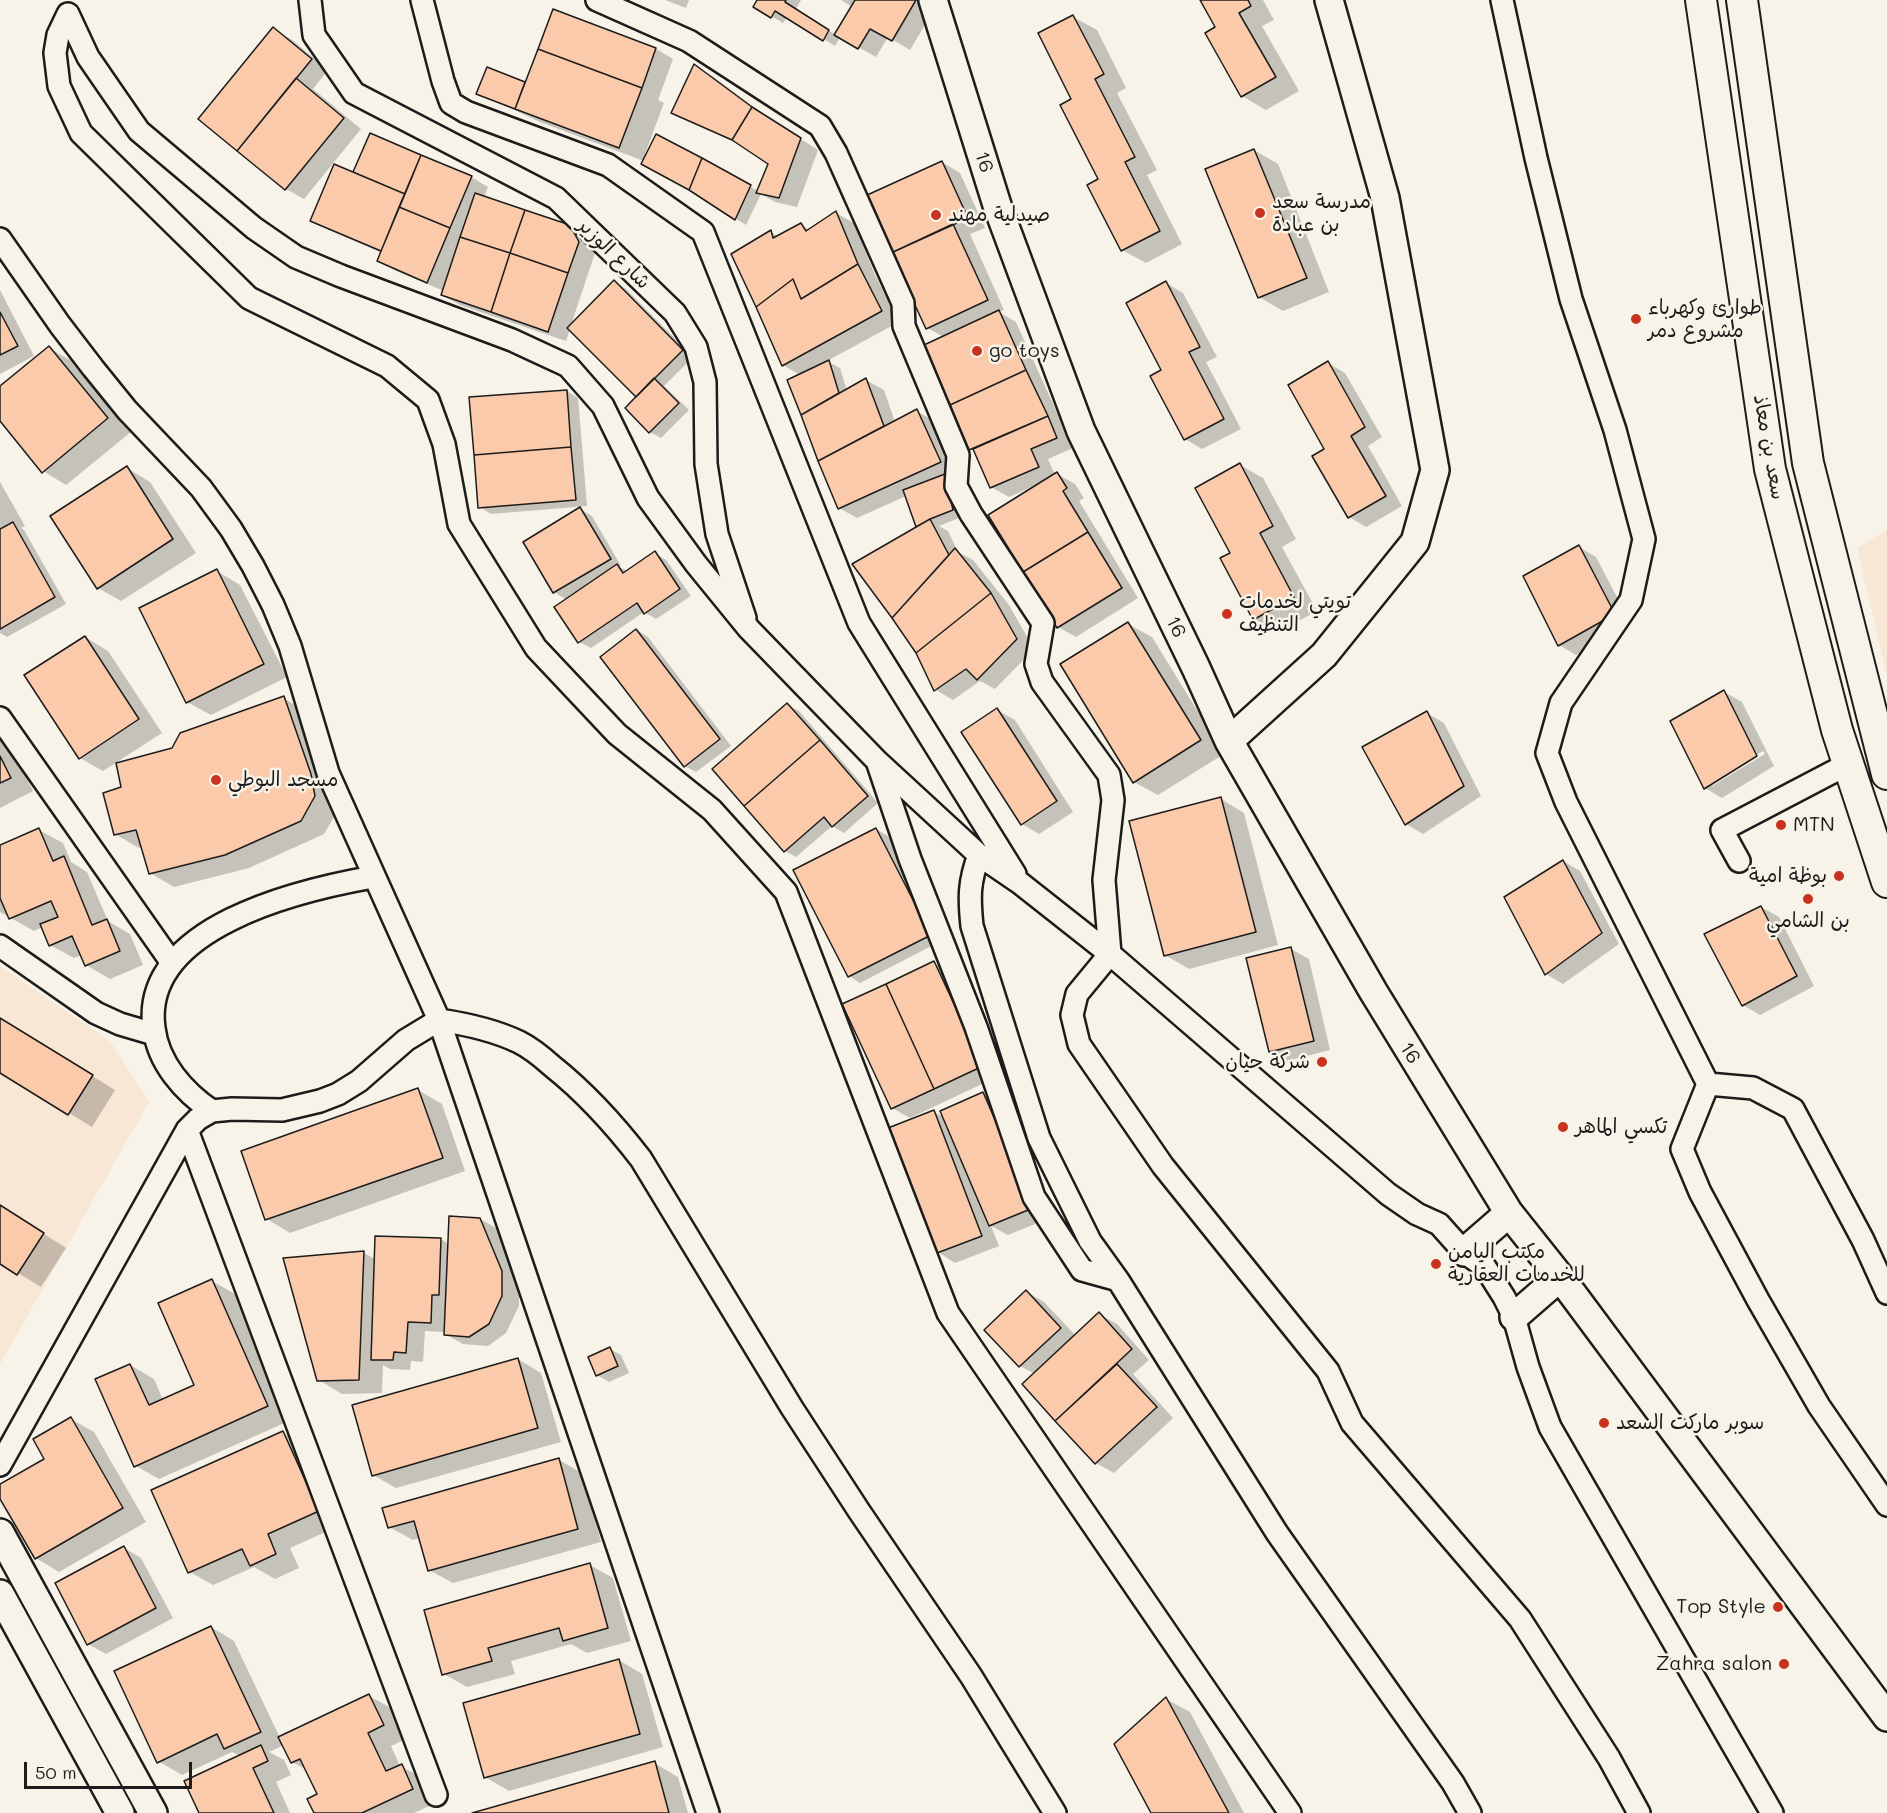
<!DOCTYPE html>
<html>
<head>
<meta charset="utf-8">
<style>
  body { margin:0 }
  #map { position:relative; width:1887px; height:1813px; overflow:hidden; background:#f7f3e8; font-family:Mali,sans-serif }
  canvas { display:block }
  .scale { position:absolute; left:24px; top:1762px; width:168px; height:27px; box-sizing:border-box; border:3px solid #1c1c1c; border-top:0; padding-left:8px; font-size:18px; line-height:21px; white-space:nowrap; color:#1c1c1c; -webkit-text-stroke:4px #f7f3e8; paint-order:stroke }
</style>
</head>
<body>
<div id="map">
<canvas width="1887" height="1813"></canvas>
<div class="scale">50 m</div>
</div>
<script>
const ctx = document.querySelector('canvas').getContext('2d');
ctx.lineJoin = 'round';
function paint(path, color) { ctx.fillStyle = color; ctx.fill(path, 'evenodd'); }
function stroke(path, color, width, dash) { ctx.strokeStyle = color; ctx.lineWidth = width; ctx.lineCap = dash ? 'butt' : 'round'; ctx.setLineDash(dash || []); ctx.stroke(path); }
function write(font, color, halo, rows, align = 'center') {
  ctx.font = font + ' Mali,"Playpen Sans Arabic",sans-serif'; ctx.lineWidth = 5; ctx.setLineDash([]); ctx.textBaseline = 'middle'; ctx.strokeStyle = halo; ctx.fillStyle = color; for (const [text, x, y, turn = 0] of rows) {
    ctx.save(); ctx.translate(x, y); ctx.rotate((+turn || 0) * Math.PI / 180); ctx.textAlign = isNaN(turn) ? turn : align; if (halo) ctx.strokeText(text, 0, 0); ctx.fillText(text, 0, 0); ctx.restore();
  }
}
const built = new Path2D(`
  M 1887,530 L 1887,677 L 1857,548 Z
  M 0,966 L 110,1041 L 149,1102 L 0,1364 Z`);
const shadow = new Path2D(`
  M 665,0 L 689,0 L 686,8 Z
  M 759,0 L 801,0 L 795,10 L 836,35 L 852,7 L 841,0 L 921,0 L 935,8 L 910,50 L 888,37 L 876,57 L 840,37 L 835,46 L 787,17 L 783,23 L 755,7 Z
  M 1202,0 L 1263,0 L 1274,20 L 1262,26 L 1299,91 L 1266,110 L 1242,96 L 1218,28 Z
  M 554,11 L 656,49 L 673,59 L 658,100 L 664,103 L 645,154 L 647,155 L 657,136 L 758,191 L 770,164 L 744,146 L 673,112 L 695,66 L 712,76 L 770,119 L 818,150 L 797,207 L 775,202 L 761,194 L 746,225 L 644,161 L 540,122 L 478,93 L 488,69 L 526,84 Z
  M 1073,17 L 1097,30 L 1126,88 L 1117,93 L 1157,170 L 1147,175 L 1182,244 L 1146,263 L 1122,250 L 1073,99 Z
  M 273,29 L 291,39 L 328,70 L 313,89 L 361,129 L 304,199 L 286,189 L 200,118 Z
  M 370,135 L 471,177 L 488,187 L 484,198 L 569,226 L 587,237 L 595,253 L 571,325 L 615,282 L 626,289 L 693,357 L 664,386 L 689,410 L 661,438 L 650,432 L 638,397 L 570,329 L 566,341 L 460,305 L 442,295 L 444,291 L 396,271 L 379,261 L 382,253 L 329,230 L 312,220 L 354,174 Z
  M 1254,150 L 1278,164 L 1329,292 L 1283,311 L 1259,297 Z
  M 942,162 L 960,173 L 985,228 L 970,234 L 1004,310 L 999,312 L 1016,322 L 1073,448 L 1048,459 L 1055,475 L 1057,474 L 1075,484 L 1084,498 L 1079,501 L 1138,598 L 1076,637 L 1058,627 L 1035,487 L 1034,486 L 1009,497 L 991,487 L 977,453 L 970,449 L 944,337 L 927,328 Z
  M 836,213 L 854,223 L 875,275 L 899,322 L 827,361 L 840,368 L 847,391 L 866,380 L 884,390 L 895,422 L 917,411 L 934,421 L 957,472 L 964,516 L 939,526 L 948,531 L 958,552 L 973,560 L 1009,605 L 1034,649 L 995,689 L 980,681 L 953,700 L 936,690 L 918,528 L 906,496 L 857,518 L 839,508 L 788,381 L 800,375 L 783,365 L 771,232 L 779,237 L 801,225 L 810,230 Z
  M 1166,283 L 1183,293 L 1217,357 L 1206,362 L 1241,429 L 1202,449 L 1185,439 L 1163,371 Z
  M 0,290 L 34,356 L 0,374 Z
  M 49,348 L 72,361 L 131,432 L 66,485 L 43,471 L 0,419 L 0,388 Z
  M 1328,363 L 1345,373 L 1382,437 L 1368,446 L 1402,506 L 1366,527 L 1349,517 L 1326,449 Z
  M 567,391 L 578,398 L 587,506 L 491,514 L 480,507 Z
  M 1240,465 L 1263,478 L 1296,539 L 1282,547 L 1317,611 L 1278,632 L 1254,619 L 1232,553 Z
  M 127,468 L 150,482 L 196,553 L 121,601 L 98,588 Z
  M 0,482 L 25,526 L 21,528 L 24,530 L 66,604 L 7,637 L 0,633 Z
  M 580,509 L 592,516 L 621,566 L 619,567 L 628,571 L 655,553 L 666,560 L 691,596 L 656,619 L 644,612 L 591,648 L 579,642 L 567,600 L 554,592 Z
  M 1579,547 L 1596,557 L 1631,624 L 1576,655 L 1559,645 Z
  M 217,571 L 240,585 L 287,677 L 211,715 L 187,702 Z
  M 1128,624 L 1152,637 L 1224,754 L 1158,795 L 1134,782 Z
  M 637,630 L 648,637 L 731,746 L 696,772 L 685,766 Z
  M 85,637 L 108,651 L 162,733 L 103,771 L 80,758 Z
  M 1724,692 L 1742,702 L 1774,766 L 1722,798 L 1705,788 ZM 1763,751 L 1765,754 L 1712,786 L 1712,782 Z
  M 283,698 L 307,712 L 338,810 L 324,834 L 249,868 L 174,887 L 150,873 L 142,847 L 139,848 L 115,834 L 122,788 L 173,749 Z
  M 788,705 L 799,711 L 878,803 L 844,833 L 832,826 L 796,857 L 785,851 Z
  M 997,710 L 1015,720 L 1073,812 L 1039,834 L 1022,824 Z
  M 1427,713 L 1444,723 L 1481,796 L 1423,834 L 1406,824 Z
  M 0,730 L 5,733 L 33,791 L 0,808 Z
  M 1221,799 L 1244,813 L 1278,945 L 1189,969 L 1165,955 Z
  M 876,829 L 888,836 L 941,941 L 860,983 L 849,976 Z
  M 39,830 L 63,843 L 71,862 L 87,872 L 108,921 L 130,934 L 143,965 L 110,979 L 86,965 L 82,955 L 74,958 L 50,945 L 43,927 L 34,931 L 0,912 L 0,846 Z
  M 1563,861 L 1580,871 L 1619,944 L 1563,984 L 1546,974 Z
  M 1761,907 L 1779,917 L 1814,986 L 1760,1015 L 1743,1005 Z
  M 1291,949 L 1309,959 L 1330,1050 L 1287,1061 L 1270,1051 Z
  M 934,963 L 951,973 L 999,1076 L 910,1118 L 892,1108 Z
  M 0,1019 L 115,1090 L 92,1127 L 0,1071 Z
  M 418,1090 L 442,1104 L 465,1171 L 290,1233 L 267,1219 Z
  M 983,1094 L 1001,1104 L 1050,1218 L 1008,1235 L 991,1226 L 999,1246 L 955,1263 L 938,1252 L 934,1112 L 945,1118 Z
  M 0,1206 L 66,1248 L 41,1287 L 0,1262 Z
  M 480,1219 L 498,1229 L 519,1282 L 519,1306 L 506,1333 L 488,1346 L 463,1344 L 445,1334 L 445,1332 L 425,1331 L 423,1362 L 411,1361 L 410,1370 L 390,1369 L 383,1365 L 382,1393 L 342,1394 L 319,1380 L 363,1252 L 376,1260 L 441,1239 L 449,1244 Z
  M 212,1281 L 235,1294 L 291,1420 L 159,1479 L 136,1466 L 130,1365 L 154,1379 L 163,1400 L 196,1386 Z
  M 1027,1292 L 1044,1302 L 1076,1336 L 1099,1314 L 1117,1324 L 1149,1360 L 1133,1374 L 1173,1418 L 1114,1473 L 1096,1463 L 1024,1384 L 1035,1374 L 1020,1366 Z
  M 610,1349 L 621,1355 L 629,1373 L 609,1382 L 597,1375 Z
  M 518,1359 L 541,1373 L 561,1442 L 396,1488 L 373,1475 Z
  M 71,1419 L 94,1432 L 146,1522 L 59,1572 L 36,1558 L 0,1496 L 0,1486 L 46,1459 Z
  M 283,1433 L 306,1446 L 341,1525 L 290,1548 L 299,1568 L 275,1579 L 254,1567 L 213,1585 L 190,1572 Z
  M 559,1460 L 582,1473 L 601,1542 L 453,1583 L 429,1570 L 420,1538 L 413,1540 L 389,1527 Z
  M 124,1548 L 141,1558 L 173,1618 L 106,1654 L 88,1644 Z
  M 590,1565 L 613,1578 L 631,1641 L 587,1653 L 571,1644 L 511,1661 L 515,1674 L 467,1687 L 444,1674 Z
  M 211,1627 L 234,1641 L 280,1738 L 369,1696 L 393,1709 L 406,1739 L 391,1746 L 400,1766 L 425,1779 L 436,1803 L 414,1813 L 315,1813 L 319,1795 L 307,1770 L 292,1762 L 284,1745 L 269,1752 L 284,1760 L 291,1775 L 276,1782 L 290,1813 L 200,1813 L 240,1756 L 232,1752 L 182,1775 L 158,1761 Z
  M 619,1660 L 642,1674 L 663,1747 L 509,1791 L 485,1777 Z
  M 1166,1699 L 1190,1712 L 1244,1813 L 1152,1813 Z
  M 654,1763 L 678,1777 L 688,1813 L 478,1813 Z`);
const building = new Path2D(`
  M 757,0 L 786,0 L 785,2 L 829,30 L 823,41 L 775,11 L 771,18 L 753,7 Z
  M 855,0 L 916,0 L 892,41 L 870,29 L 858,49 L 834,35 Z
  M 1200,0 L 1248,0 L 1251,6 L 1239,13 L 1276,77 L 1241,97 L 1205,33 L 1215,27 Z
  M 553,9 L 656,48 L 642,88 L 538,49 Z
  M 1073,15 L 1104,74 L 1095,79 L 1135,157 L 1125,162 L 1160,231 L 1121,251 L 1087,185 L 1098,179 L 1060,105 L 1071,99 L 1038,33 Z
  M 273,27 L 312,59 L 237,151 L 198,119 Z
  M 538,49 L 642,88 L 619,148 L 515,109 Z
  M 694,64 L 752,107 L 732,140 L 671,113 Z
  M 487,67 L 525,82 L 515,109 L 476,94 Z
  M 296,78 L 344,118 L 285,190 L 237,151 Z
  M 752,107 L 801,138 L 779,198 L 756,193 L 768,164 L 732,140 Z
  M 370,133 L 421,155 L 405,194 L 353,172 Z
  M 656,134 L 702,158 L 689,190 L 641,164 Z
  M 1254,149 L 1307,278 L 1258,298 L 1205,169 Z
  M 421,155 L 472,176 L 450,228 L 399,207 Z
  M 702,158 L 751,185 L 735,220 L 689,190 Z
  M 942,161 L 968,218 L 891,253 L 865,196 Z
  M 334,164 L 405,194 L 381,251 L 310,221 Z
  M 475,193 L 525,210 L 510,253 L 460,237 Z
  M 399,207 L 450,228 L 427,283 L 377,261 Z
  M 525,210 L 570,225 L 579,242 L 568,273 L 510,253 Z
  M 836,211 L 858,264 L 801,299 L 793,279 L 756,307 L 731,254 L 771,230 L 773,238 L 801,223 L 806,231 Z
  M 953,224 L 988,300 L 926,329 L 891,253 Z
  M 460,237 L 510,253 L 491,312 L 441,295 Z
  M 510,253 L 568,273 L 548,332 L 491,312 Z
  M 858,264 L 882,311 L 782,366 L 756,307 L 793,279 L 801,299 Z
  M 614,280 L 683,350 L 636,397 L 567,328 Z
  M 1166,281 L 1200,347 L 1189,352 L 1224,419 L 1184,440 L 1150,376 L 1161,370 L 1126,303 Z
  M 999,310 L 1026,370 L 950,405 L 924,345 Z
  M 0,312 L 18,346 L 0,355 Z
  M 49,346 L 108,418 L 42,473 L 0,421 L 0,386 Z
  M 829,360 L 839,393 L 801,415 L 787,380 Z
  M 1328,361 L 1365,427 L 1351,436 L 1386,496 L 1348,518 L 1312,456 L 1324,449 L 1288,385 Z
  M 1026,370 L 1048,416 L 969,450 L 950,405 Z
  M 654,378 L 679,403 L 649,433 L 625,408 Z
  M 866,378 L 884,426 L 818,461 L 801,415 Z
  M 567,390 L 571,447 L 474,455 L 469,397 Z
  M 917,409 L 941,462 L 838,509 L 818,461 Z
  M 1048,416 L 1057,438 L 1031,449 L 1039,467 L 990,488 L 973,449 Z
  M 571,447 L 576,500 L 478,508 L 474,455 Z
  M 1240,463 L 1273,526 L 1260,533 L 1294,597 L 1253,620 L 1220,558 L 1230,553 L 1195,488 Z
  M 127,466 L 173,539 L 97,589 L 50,516 Z
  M 1057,472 L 1067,488 L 1063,491 L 1088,532 L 1023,572 L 988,515 Z
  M 945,474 L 953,510 L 930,519 L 916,527 L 903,490 Z
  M 580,507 L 611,559 L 553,593 L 523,542 Z
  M 930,519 L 949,555 L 892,618 L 852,564 Z
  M 13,522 L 55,597 L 0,629 L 0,529 Z
  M 1088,532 L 1122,588 L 1057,628 L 1023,572 Z
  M 1579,545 L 1615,614 L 1558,646 L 1523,576 Z
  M 955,548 L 991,593 L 916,653 L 892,618 Z
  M 655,551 L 680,589 L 644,614 L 637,603 L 578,643 L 554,607 L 617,564 L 623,573 Z
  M 217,569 L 264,664 L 186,703 L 139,608 Z
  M 991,593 L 1017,639 L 977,680 L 966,669 L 934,691 L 916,653 Z
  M 1128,622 L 1201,740 L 1133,783 L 1060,664 Z
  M 636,629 L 720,739 L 684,767 L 600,657 Z
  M 85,636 L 139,719 L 79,759 L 24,675 Z
  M 1724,690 L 1757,756 L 1704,789 L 1670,721 Z
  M 284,696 L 311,774 L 315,796 L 301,821 L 225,855 L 149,874 L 136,830 L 114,835 L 103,793 L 121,787 L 116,763 L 172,748 L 180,733 Z
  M 787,703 L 820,740 L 744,806 L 712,769 Z
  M 997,708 L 1057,801 L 1021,825 L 961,732 Z
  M 1427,711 L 1464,786 L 1405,825 L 1362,747 Z
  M 820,740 L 868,796 L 832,827 L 824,817 L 784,852 L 744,806 Z
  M 0,756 L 11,778 L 0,783 Z
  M 1221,797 L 1256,932 L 1164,956 L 1129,821 Z
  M 39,828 L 53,861 L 64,856 L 92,925 L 107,919 L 120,951 L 85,966 L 72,936 L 49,946 L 40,924 L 58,917 L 51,901 L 9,919 L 0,898 L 0,845 Z
  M 876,828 L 931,935 L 848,977 L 793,870 Z
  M 1563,860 L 1602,933 L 1545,975 L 1504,897 Z
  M 1761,906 L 1797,976 L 1742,1006 L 1704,934 Z
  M 1291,947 L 1314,1041 L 1269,1052 L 1246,958 Z
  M 934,961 L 983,1066 L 934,1089 L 886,984 Z
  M 886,984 L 934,1089 L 891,1109 L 842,1004 Z
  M 0,1018 L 93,1075 L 68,1115 L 0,1073 Z
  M 418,1088 L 443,1158 L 265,1220 L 241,1151 Z
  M 983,1092 L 1033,1208 L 989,1226 L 940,1111 Z
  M 934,1110 L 982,1236 L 937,1253 L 888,1128 Z
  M 0,1205 L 44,1233 L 17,1275 L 0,1264 Z
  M 449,1216 L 480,1218 L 502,1271 L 502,1296 L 489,1324 L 469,1337 L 444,1335 Z
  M 375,1236 L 441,1238 L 439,1295 L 432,1295 L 431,1323 L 408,1322 L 406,1353 L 394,1352 L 393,1360 L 371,1360 Z
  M 364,1251 L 359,1380 L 317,1381 L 283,1258 Z
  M 212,1279 L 268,1406 L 134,1467 L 95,1379 L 130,1364 L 149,1405 L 194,1385 L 158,1303 Z
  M 1026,1290 L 1061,1328 L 1019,1367 L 984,1330 Z
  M 1099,1312 L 1132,1349 L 1055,1421 L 1022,1384 Z
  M 610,1347 L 618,1366 L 596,1376 L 588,1357 Z
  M 518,1358 L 538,1428 L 372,1476 L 352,1405 Z
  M 1117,1364 L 1157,1407 L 1095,1464 L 1055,1421 Z
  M 71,1417 L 123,1508 L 35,1559 L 0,1499 L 0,1484 L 44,1459 L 33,1439 Z
  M 283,1431 L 319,1511 L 268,1534 L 276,1554 L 250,1566 L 242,1549 L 188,1573 L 151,1490 Z
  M 559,1458 L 578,1529 L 428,1571 L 414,1521 L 388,1528 L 382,1508 Z
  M 124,1546 L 156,1608 L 87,1645 L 55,1583 Z
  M 590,1563 L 608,1628 L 563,1641 L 559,1628 L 488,1648 L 492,1661 L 442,1675 L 424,1610 Z
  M 211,1626 L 261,1732 L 224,1749 L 217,1734 L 157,1763 L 114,1671 Z
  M 619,1659 L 640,1734 L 484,1778 L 463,1703 Z
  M 369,1694 L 384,1725 L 368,1733 L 386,1771 L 402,1764 L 413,1789 L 362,1813 L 314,1813 L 307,1799 L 317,1794 L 300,1759 L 291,1763 L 278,1737 Z
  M 1166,1697 L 1229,1813 L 1151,1813 L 1114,1744 Z
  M 261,1745 L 268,1761 L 253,1768 L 274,1813 L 199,1813 L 184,1781 Z
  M 655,1761 L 669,1813 L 472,1813 Z`);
const minor = new Path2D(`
  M 310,0 L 314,35 L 354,93 L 556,198 L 675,313 L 696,347 L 705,382 L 706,464 L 717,534 L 745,618
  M 422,0 L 443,81 L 451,103 L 466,112 L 608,165 L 703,232 L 859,623 L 1015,874
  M 597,0 L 689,41 L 820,126 L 836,153 L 903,303 L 904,326 L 958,455 L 956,486 L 971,514 L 1043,623 L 1036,664 L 1042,682 L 1109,775 L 1113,800 L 1104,880 L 1110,954 L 1077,994 L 1072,1015 L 1079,1044 L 1163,1166 L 1328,1371 L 1352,1423 L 1520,1619 L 1609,1758 L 1639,1813
  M 1502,0 L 1536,158 L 1571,299 L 1615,430 L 1644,539 L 1631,600 L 1561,703 L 1547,753 L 1566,802 L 1708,1084 L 1682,1149 L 1700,1192 L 1758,1300 L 1819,1406 L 1887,1505
  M 0,239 L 60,325 L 93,368 L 127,410 L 201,488 L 231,529 L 253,566 L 273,605 L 290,646 L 328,773 L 439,1020 L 708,1813
  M 0,718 L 172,963
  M 878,764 L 910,859 L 976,1027 L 1034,1197 L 1082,1270 L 1118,1280
  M 979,855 C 969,882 969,897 972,926 L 1039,1138 L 1090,1241 L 1118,1280 L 1277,1533 L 1453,1783 L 1470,1813
  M 1739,861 L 1722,830 L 1848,764
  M 0,946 L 96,1013 L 120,1024 L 154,1034
  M 1708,1084 L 1753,1088 L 1793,1109 L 1863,1240 L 1887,1293
  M 212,1111 C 184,1092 158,1063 154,1028 C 140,927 300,890 373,877
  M 187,1130 L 436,1795
  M 0,1465 L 187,1130 L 198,1119 L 212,1111 L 232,1109 L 282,1110 L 320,1101 L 338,1094 L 359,1081 L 406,1040 L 439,1020 C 466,1024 494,1030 519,1042 C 531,1048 542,1057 552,1066 C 586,1093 614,1124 641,1159 L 792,1408 L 859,1511 L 971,1676 L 1055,1813
  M 1290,1813 L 948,1313 L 786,892 L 712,810 L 617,734 L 536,648 L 459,524 L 444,444 L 428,400 L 387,366 L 249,298 L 81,133 L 59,86 L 55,53 L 58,35 L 68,14 L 88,57 L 139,131 L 254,228 L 296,257 L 341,276 L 512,340 L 568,366 L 603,406 L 648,498 L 696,564 L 749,629 L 877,761 L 979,855 L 1020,883 L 1110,954 L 1388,1194 L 1417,1214 L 1439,1224 L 1464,1252 L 1485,1267 L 1504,1297 L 1514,1317 L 1528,1367 L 1550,1427 L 1772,1813`);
const tertiary = new Path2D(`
  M 933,0 L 997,205 L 1081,431 L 1196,668 L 1229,741 L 1373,991 L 1509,1213 L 1560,1277 L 1887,1717
  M 1229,741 L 1324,655 L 1415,542 L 1435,470 L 1385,198 L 1329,0
  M 1464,1252 L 1509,1213
  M 1514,1317 L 1560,1277
  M 0,1533 L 153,1813
  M 0,1594 L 120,1813`);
const secondary = new Path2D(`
  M 1701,0 L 1770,469 L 1837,730 L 1887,882
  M 1742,0 L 1808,463 L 1887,774`);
const markers = [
  [1260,213,6,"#c8321e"],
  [936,215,6,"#c8321e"],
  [1636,319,6,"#c8321e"],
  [977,351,6,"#c8321e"],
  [1227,614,6,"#c8321e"],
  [216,780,6,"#c8321e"],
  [1781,825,6,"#c8321e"],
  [1839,876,6,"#c8321e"],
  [1808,899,6,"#c8321e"],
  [1322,1062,6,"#c8321e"],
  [1563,1127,6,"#c8321e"],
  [1436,1264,6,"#c8321e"],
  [1604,1423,6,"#c8321e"],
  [1778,1607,6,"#c8321e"],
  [1784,1664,6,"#c8321e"]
];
const streetNames = [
  ["16",984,162,73],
  ["شارع الوزير",614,254,44],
  ["سعد بن معاذ",1769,447,80],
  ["16",1176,627,64],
  ["16",1410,1053,58]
];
const poiNames = [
  ["مدرسة سعد",1272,202],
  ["بن عبادة",1272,225],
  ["صيدلية مهند",948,215],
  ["طوارئ وكهرباء",1648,308],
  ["مشروع دمر",1648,331],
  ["go toys",989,351],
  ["تويتي لخدمات",1239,602],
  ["التنظيف",1239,625],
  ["مسجد البوطي",228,780],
  ["MTN",1793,825],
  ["بوظة امية",1827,876,"right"],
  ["بن الشامي",1808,921,"center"],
  ["شركة حيان",1310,1062,"right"],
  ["تكسي الماهر",1575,1127],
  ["مكتب اليامن",1448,1252],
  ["للخدمات العقارية",1448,1275],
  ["سوبر ماركت السعد",1616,1423],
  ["Top Style",1766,1607,"right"],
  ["Zahra salon",1772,1664,"right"]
];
paint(built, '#f8e7d5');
paint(shadow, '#0003');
paint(building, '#facaaa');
stroke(building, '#1c1c1c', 1.5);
stroke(minor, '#1c1c1c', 26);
stroke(tertiary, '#1c1c1c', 32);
stroke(secondary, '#1c1c1c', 34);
stroke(minor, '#f7f3e8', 21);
stroke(tertiary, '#f7f3e8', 27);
stroke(secondary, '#f7f3e8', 30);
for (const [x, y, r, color] of markers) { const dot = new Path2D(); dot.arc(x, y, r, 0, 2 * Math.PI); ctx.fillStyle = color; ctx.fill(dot); stroke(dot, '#f7f3e8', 2); }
write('20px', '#1c1c1c', '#f7f3e8', streetNames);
write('20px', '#1c1c1c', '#f7f3e8', poiNames, 'left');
</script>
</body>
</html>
